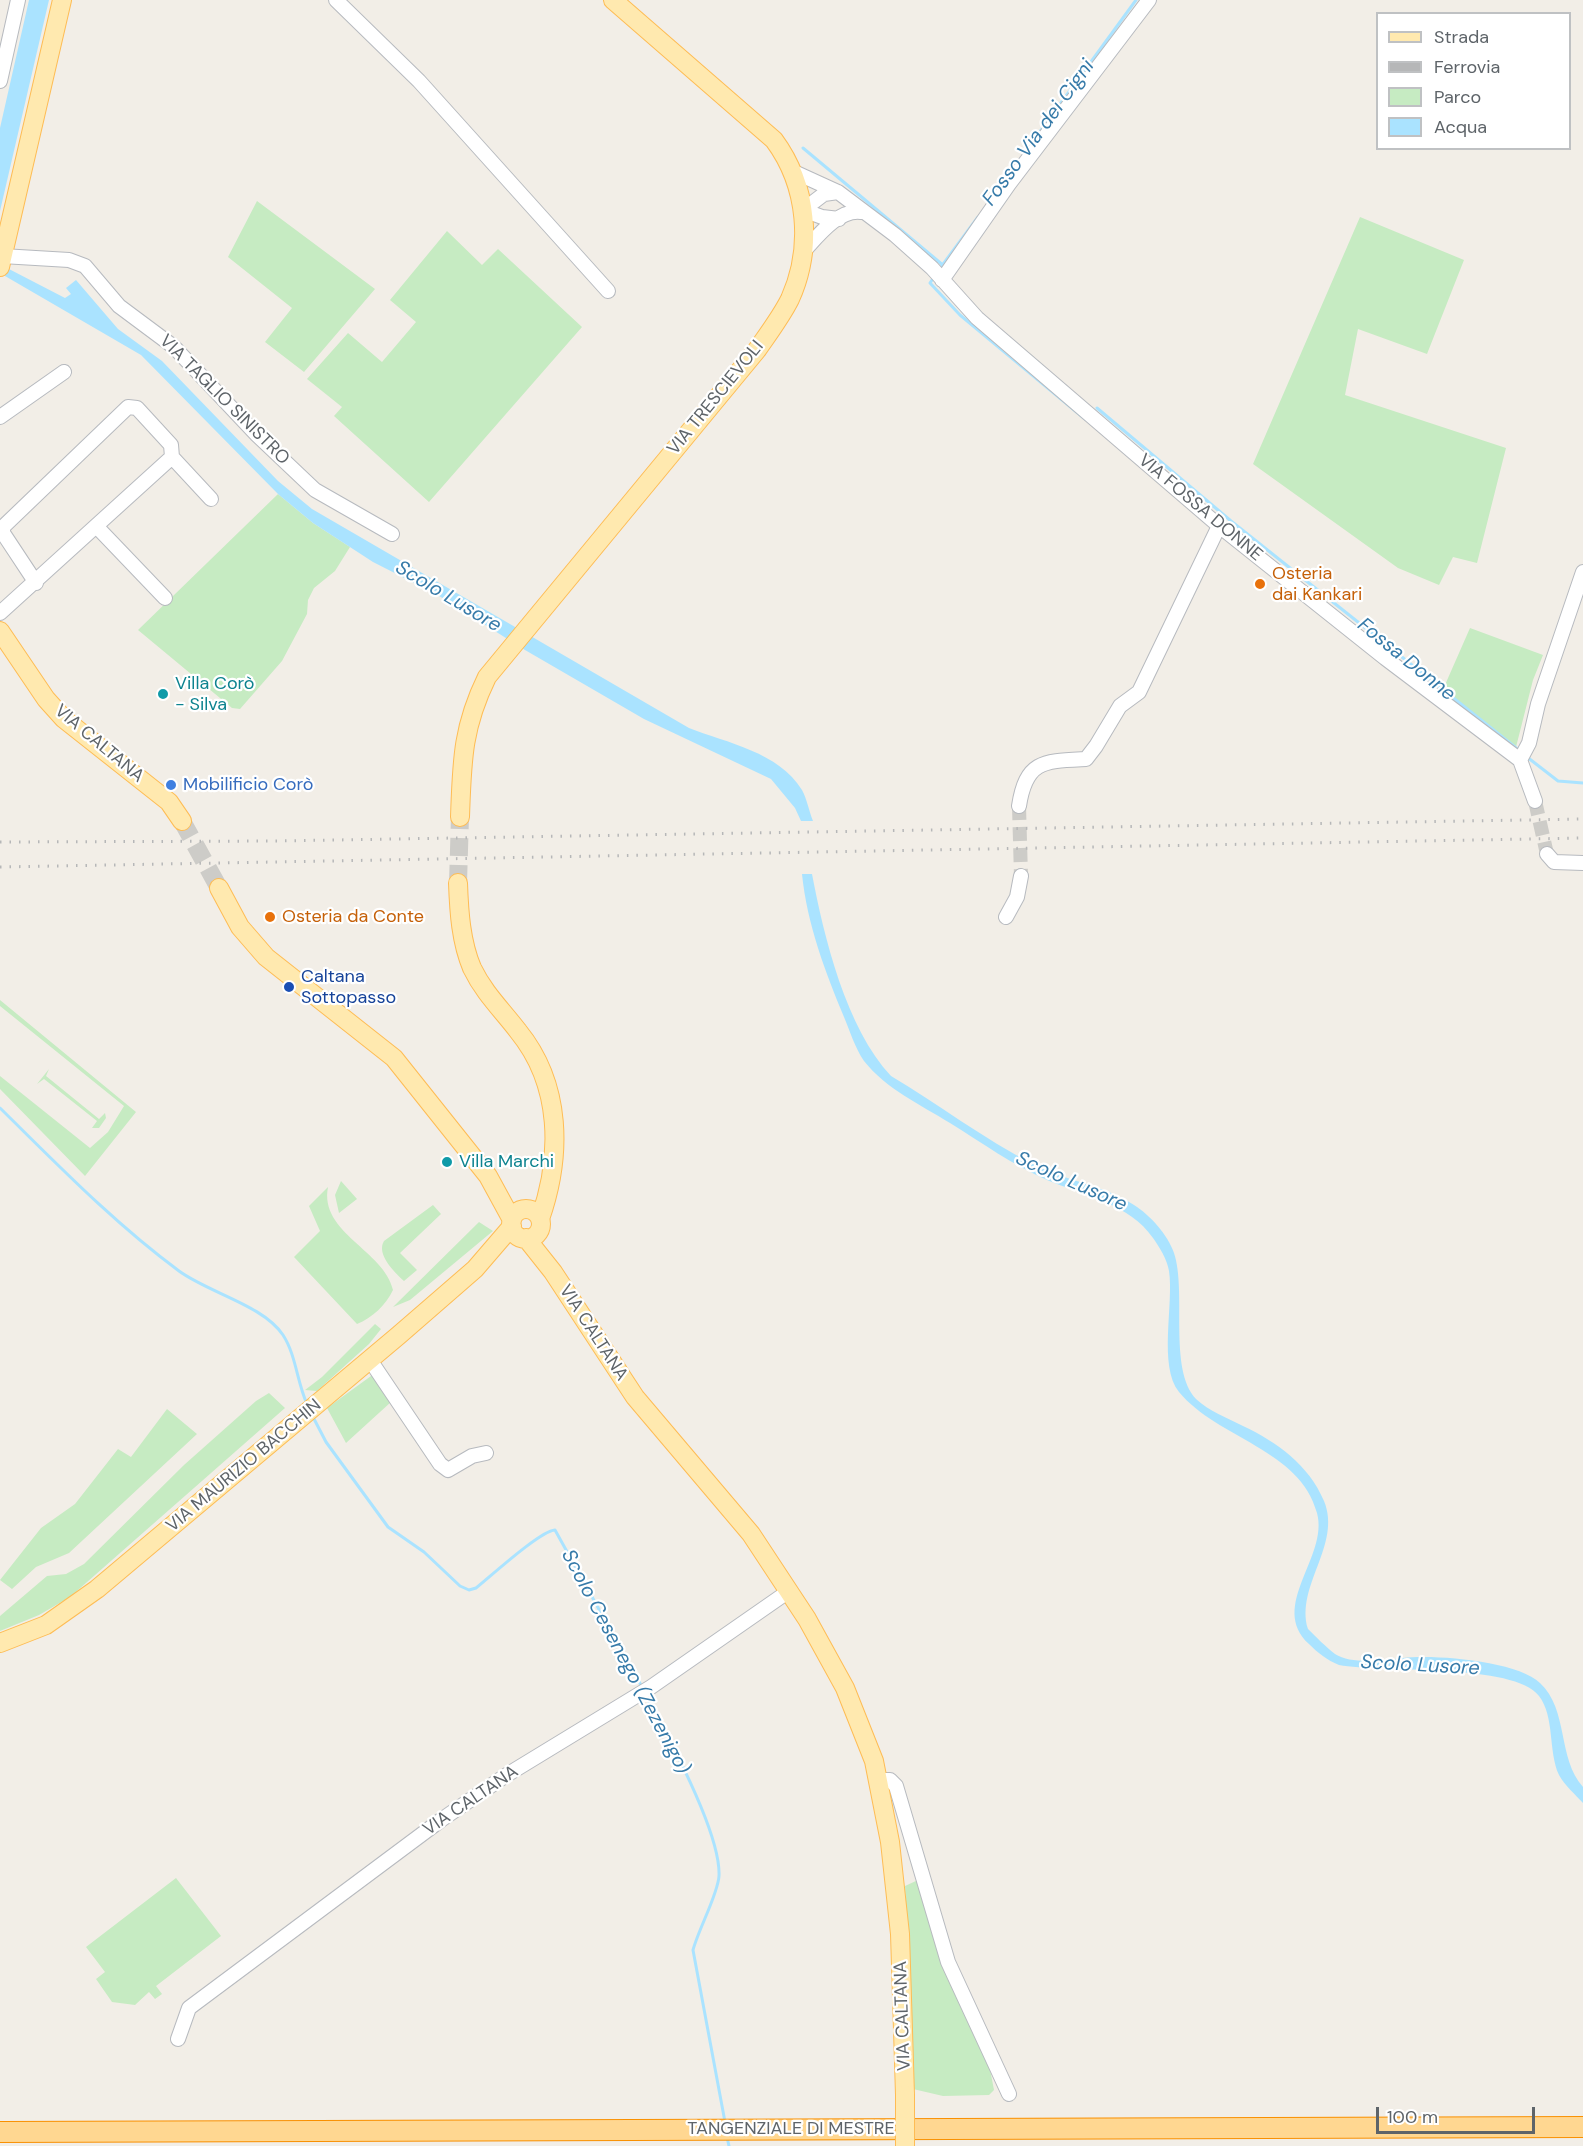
<!DOCTYPE html>
<html>
<head>
<meta charset="utf-8">
<style>
  body { margin:0 }
  #map { position:relative; width:1583px; height:2146px; overflow:hidden; background:#f2eee7; font-family:"DM Sans",sans-serif }
  canvas { display:block }
  .legend { position:absolute; left:1376px; top:12px; width:195px; height:138px; box-sizing:border-box; background:#fff; border:2px solid #bfc1c3; margin:0; padding:8px 10px; list-style:none; font-size:18px; color:#5e6469 }
  .legend li { display:flex; align-items:center; gap:12px; height:30px }
  .legend b { width:30px; border:2px solid #bfc1c3 }
  .scale { position:absolute; left:1376px; top:2107px; width:159px; height:27px; box-sizing:border-box; border:3px solid #5e6469; border-top:0; padding-left:8px; font-size:18px; line-height:21px; white-space:nowrap; color:#5e6469; -webkit-text-stroke:4px #fff; paint-order:stroke }
</style>
</head>
<body>
<div id="map">
<canvas width="1583" height="2146"></canvas>
<ul class="legend">
<li><b style="height:8px;background:#ffe9af"></b>Strada</li>
<li><b style="height:8px;background:#b6b7b8"></b>Ferrovia</li>
<li><b style="height:16px;background:#c6ebc2"></b>Parco</li>
<li><b style="height:16px;background:#aae3ff"></b>Acqua</li>
</ul>
<div class="scale">100 m</div>
</div>
<script>
const ctx = document.querySelector('canvas').getContext('2d');
ctx.lineJoin = 'round';
function paint(path, color) { ctx.fillStyle = color; ctx.fill(path, 'evenodd'); }
function stroke(path, color, width, dash) { ctx.strokeStyle = color; ctx.lineWidth = width; ctx.lineCap = dash ? 'butt' : 'round'; ctx.setLineDash(dash || []); ctx.stroke(path); }
function write(font, color, halo, rows, align = 'center') {
  ctx.font = font + ' "DM Sans",sans-serif'; ctx.lineWidth = 4.5; ctx.setLineDash([]); ctx.textBaseline = 'middle'; ctx.strokeStyle = halo; ctx.fillStyle = color; for (const [text, x, y, turn = 0] of rows) {
    ctx.save(); ctx.translate(x, y); ctx.rotate((+turn || 0) * Math.PI / 180); ctx.textAlign = isNaN(turn) ? turn : align; if (halo) ctx.strokeText(text, 0, 0); ctx.fillText(text, 0, 0); ctx.restore();
  }
}
const green = new Path2D(`
  M 257,201 L 375,289 L 304,372 L 265,342 L 292,308 L 228,257 Z
  M 1360,217 L 1464,260 L 1427,354 L 1358,329 L 1345,395 L 1506,448 L 1477,563 L 1453,557 L 1439,585 L 1398,568 L 1253,464 Z
  M 447,231 L 482,265 L 498,249 L 582,327 L 429,502 L 334,416 L 342,407 L 307,379 L 348,333 L 382,362 L 416,322 L 390,300 Z
  M 278,494 L 313,523 L 350,547 L 335,571 L 314,588 L 308,600 L 307,614 L 282,661 L 240,709 L 232,708 L 138,630 Z
  M 1470,628 L 1543,655 L 1533,680 L 1515,751 L 1441,694 Z
  M 0,1000 L 136,1112 L 85,1176 L 0,1089 L 0,1076 L 90,1148 L 108,1132 L 124,1106 L 0,1006 Z
  M 49,1069 L 46,1076 L 99,1119 L 105,1113 L 106,1118 L 99,1128 L 92,1128 L 97,1121 L 44,1079 L 37,1084 Z
  M 341,1181 L 357,1199 L 339,1213 L 335,1195 Z
  M 328,1187 C 319,1233 384,1250 393,1290 C 386,1305 372,1318 357,1324 L 294,1257 L 320,1231 L 309,1206 Z
  M 433,1205 L 441,1214 L 400,1253 L 417,1270 L 404,1281 C 394,1272 376,1254 384,1241 Z
  M 479,1222 L 493,1231 L 410,1300 L 393,1307 Z
  M 375,1324 L 381,1329 L 369,1344 L 317,1391 L 305,1390 L 322,1377 Z
  M 371,1376 L 374,1376 L 391,1402 L 346,1443 L 327,1408 Z
  M 269,1393 L 285,1408 L 70,1597 L 39,1615 L 0,1631 L 0,1616 L 47,1576 L 66,1574 L 84,1564 L 184,1465 L 256,1401 Z
  M 167,1409 L 197,1434 L 69,1553 L 36,1567 L 12,1589 L 0,1580 L 41,1528 L 75,1504 L 118,1449 L 131,1457 Z
  M 176,1878 L 221,1936 L 156,1986 L 162,1994 L 155,1999 L 149,1992 L 135,2005 L 112,2002 L 96,1979 L 105,1972 L 86,1947 Z
  M 918,1880 L 989,2064 L 994,2090 L 989,2095 L 943,2096 L 913,2089 L 905,1886 Z`);
const water = new Path2D(`
  M 29,0 L 49,0 L 0,211 L 0,128 Z
  M 7,268 L 65,298 L 71,294 L 66,288 L 76,280 L 118,329 L 162,361 L 278,481 L 312,509 L 689,728 C 727,743 779,752 802,790 C 807,799 809,811 813,821 L 801,821 L 795,808 L 771,779 L 644,719 L 525,650 L 436,594 L 373,562 L 313,523 L 278,494 L 141,355 L 5,276 Z
  M 802,874 L 812,874 C 824,937 846,1028 891,1076 C 938,1104 984,1139 1033,1164 C 1065,1181 1104,1185 1134,1205 C 1150,1215 1168,1235 1174,1253 C 1187,1292 1168,1369 1196,1399 C 1209,1411 1227,1418 1243,1426 C 1277,1442 1309,1465 1324,1501 C 1342,1545 1295,1586 1308,1629 C 1316,1637 1326,1647 1335,1654 C 1352,1665 1384,1660 1403,1658 C 1434,1654 1518,1661 1540,1683 C 1569,1710 1557,1758 1583,1787 L 1583,1803 C 1575,1794 1565,1786 1559,1775 C 1548,1751 1555,1717 1539,1696 C 1515,1663 1381,1673 1339,1665 C 1327,1660 1318,1653 1309,1644 C 1268,1606 1329,1557 1317,1513 C 1300,1449 1218,1439 1179,1392 C 1158,1366 1174,1304 1169,1271 C 1167,1259 1160,1248 1153,1238 C 1130,1204 1083,1195 1047,1180 C 1013,1165 982,1143 950,1123 C 921,1105 886,1089 864,1061 C 855,1048 850,1031 844,1017 C 825,971 807,924 802,874 Z`);
const stream = new Path2D(`
  M 1031,144 L 1136,0
  M 803,148 L 944,266
  M 941,267 L 978,217
  M 934,277 L 930,283 L 960,315 L 1085,419
  M 1097,408 L 1231,521 L 1520,751
  M 1527,757 L 1558,781 L 1583,783
  M 0,1108 C 58,1165 113,1222 179,1271 C 209,1293 263,1305 283,1335 C 296,1355 297,1382 307,1404
  M 312,1415 L 326,1442 L 388,1527 L 424,1552 L 460,1586 L 469,1590 L 476,1588 C 491,1576 540,1531 555,1530 L 642,1687
  M 646,1696 C 667,1734 721,1834 719,1876 C 718,1894 699,1928 693,1950 L 725,2122
  M 727,2137 L 729,2146`);
const minorTunnel = new Path2D(`
  M 1535,801 L 1547,854
  M 1019,806 L 1021,876`);
const majorTunnel = new Path2D(`
  M 182,821 L 219,888
  M 458,883 L 460,817`);
const minor = new Path2D(`
  M 336,0 L 419,81 L 608,291
  M 0,81 L 18,0
  M 792,171 L 838,192 L 895,235 L 932,268 L 977,318 L 1218,525 L 1385,658 L 1520,760 L 1535,801
  M 838,192 L 824,194 L 803,210 L 822,217 L 839,219
  M 803,252 C 817,237 838,209 861,212
  M 2,256 L 69,260 L 85,266 L 119,306 L 174,347 L 257,435 L 315,490 L 392,534
  M 942,280 L 1009,184 L 1149,0
  M 0,417 L 64,372
  M 97,527 L 165,598
  M 36,583 L 3,533 L 3,527 L 128,407 L 137,408 L 171,445 L 172,457 L 211,499
  M 0,613 L 172,457
  M 1520,760 L 1529,743 L 1538,704 L 1583,572
  M 1019,806 C 1026,760 1044,761 1086,759 L 1096,746 L 1120,706 L 1139,692 L 1219,526
  M 1547,854 L 1554,862 L 1583,863
  M 1006,917 L 1017,897 L 1021,876
  M 370,1360 L 440,1464 L 448,1470 L 472,1456 L 486,1453
  M 879,1780 L 890,1780 L 896,1786 L 948,1962 L 1009,2094
  M 178,2039 L 189,2008 L 441,1820 L 505,1776 L 651,1687 L 789,1591`);
const major = new Path2D(`
  M 0,267 L 62,0
  M 0,631 L 46,699 L 64,719 L 169,802 L 182,821
  M 460,817 C 462,762 462,728 487,677 L 757,350 C 768,334 781,317 790,299 C 813,248 808,186 774,140 L 613,0
  M 458,883 C 459,912 461,942 472,968 C 484,993 502,1010 518,1031 C 562,1085 562,1156 540,1219
  M 219,888 L 240,927 L 266,957 L 394,1058 L 488,1176 L 512,1220
  M511 1224a15 15 0 1 1 30 0a15 15 0 1 1-30 0Z
  M 526,1238 L 553,1272 L 635,1397 L 751,1534 L 807,1619 L 845,1688 L 874,1761 L 890,1842 L 900,1934 L 905,2095
  M 0,1643 L 46,1625 L 97,1589 L 399,1335 L 475,1269 L 512,1226`);
const highway = new Path2D(`
  M 0,2132 L 1583,2127`);
const rail = new Path2D(`
  M 0,842 L 276,841 L 1583,819
  M 0,867 L 1583,838`);
const majorBridge = new Path2D(`
  M 905,2095 L 905,2146`);
const markers = [
  [1260,584,6,"#e8710a"],
  [163,694,6,"#0f9aa8"],
  [171,785,6,"#3f7fe0"],
  [270,917,6,"#e8710a"],
  [289,987,6,"#1a4fb4"],
  [447,1162,6,"#0f9aa8"]
];
const streetNames = [
  ["VIA TRESCIEVOLI",716,398,-51],
  ["VIA TAGLIO SINISTRO",224,400,45],
  ["VIA FOSSA DONNE",1200,508,40],
  ["VIA CALTANA",99,744,40],
  ["VIA CALTANA",593,1333,57],
  ["VIA MAURIZIO BACCHIN",244,1466,-40],
  ["VIA CALTANA",471,1801,-34],
  ["VIA CALTANA",903,2016,-92],
  ["TANGENZIALE DI MESTRE",791,2129]
];
const foodNames = [
  ["Osteria",1272,574],
  ["dai Kankari",1272,595],
  ["Osteria da Conte",282,917]
];
const cultureNames = [
  ["Villa Corò",175,684],
  ["- Silva",175,705],
  ["Villa Marchi",459,1162]
];
const shopNames = [
  ["Mobilificio Corò",183,785]
];
const transitNames = [
  ["Caltana",301,977],
  ["Sottopasso",301,998]
];
const waterNames = [
  ["Fosso Via dei Cigni",1039,133,-54],
  ["Scolo Lusore",448,597,31],
  ["Fossa Donne",1406,660,39],
  ["Scolo Lusore",1071,1182,24],
  ["Scolo Cesenego (Zezenigo)",625,1662,62],
  ["Scolo Lusore",1420,1666,3]
];
paint(green, '#c6ebc2');
paint(water, '#aae3ff');
stroke(stream, '#aae3ff', 3);
stroke(minorTunnel, '#cdccc8', 14, [14, 7]);
stroke(majorTunnel, '#cdccc8', 18, [18, 9]);
stroke(minor, '#b7babf', 16);
stroke(major, '#febc54', 20);
stroke(highway, '#f99000', 22);
stroke(minor, '#fff', 14);
stroke(major, '#ffe9af', 18);
stroke(highway, '#ffd791', 20);
stroke(rail, '#b6b7b8', 3, [1.5, 8]);
stroke(majorBridge, '#febc54', 20, []);
stroke(majorBridge, '#ffe9af', 18);
for (const [x, y, r, color] of markers) { const dot = new Path2D(); dot.arc(x, y, r, 0, 2 * Math.PI); ctx.fillStyle = color; ctx.fill(dot); stroke(dot, '#fff', 2); }
write('18px', '#5e6469', '#fff', streetNames);
write('18px', '#c56008', '#fff', foodNames, 'left');
write('18px', '#0d838f', '#fff', cultureNames, 'left');
write('18px', '#366cbe', '#fff', shopNames, 'left');
write('18px', '#164399', '#fff', transitNames, 'left');
write('italic 20px', '#377ba9', '#fff', waterNames);
</script>
</body>
</html>
